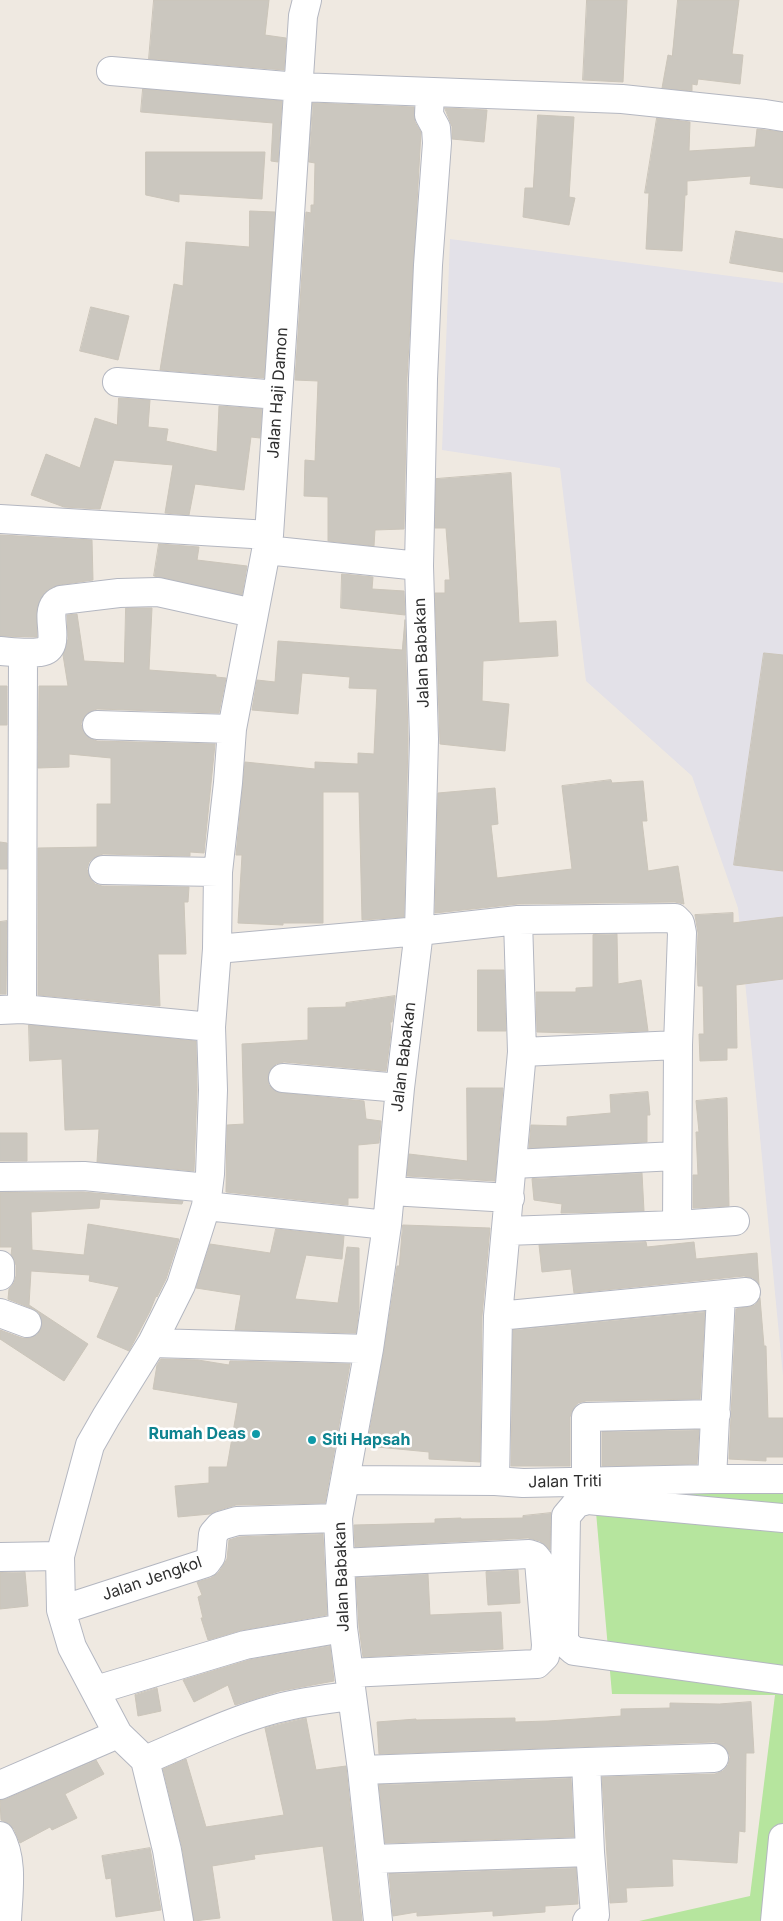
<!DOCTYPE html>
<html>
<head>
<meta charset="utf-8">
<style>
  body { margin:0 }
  canvas { display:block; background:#efe9e1 }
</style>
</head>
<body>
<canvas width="783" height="1921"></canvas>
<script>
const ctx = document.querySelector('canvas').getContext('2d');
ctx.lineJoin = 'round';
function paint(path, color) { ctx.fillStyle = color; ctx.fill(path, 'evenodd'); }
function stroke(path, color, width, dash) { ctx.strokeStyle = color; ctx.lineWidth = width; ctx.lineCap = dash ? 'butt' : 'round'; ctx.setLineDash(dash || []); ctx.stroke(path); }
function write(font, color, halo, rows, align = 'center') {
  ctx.font = font + ' Inter,sans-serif'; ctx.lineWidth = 5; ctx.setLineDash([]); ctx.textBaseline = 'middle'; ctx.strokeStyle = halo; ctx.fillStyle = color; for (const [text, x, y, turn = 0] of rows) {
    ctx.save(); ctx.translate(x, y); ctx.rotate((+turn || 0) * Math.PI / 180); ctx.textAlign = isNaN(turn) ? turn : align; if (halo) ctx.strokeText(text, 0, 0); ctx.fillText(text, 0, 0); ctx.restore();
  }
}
const industrial = new Path2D(`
  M 450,239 L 783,283 L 783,1376 L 738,908 L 692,776 L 586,681 L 560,468 L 442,450 Z`);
const green = new Path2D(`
  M 783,1470 L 783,1921 L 639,1921 L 750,1896 L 775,1695 L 612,1694 L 593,1478 Z`);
const building = new Path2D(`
  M 154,0 L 269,0 L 265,35 L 286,38 L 284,70 L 149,59 Z
  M 587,0 L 627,0 L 623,82 L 583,80 Z
  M 678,0 L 739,0 L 732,54 L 743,55 L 740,84 L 698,79 L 697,85 L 692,84 L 692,91 L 662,88 L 668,55 L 672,56 Z
  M 143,89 L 282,101 L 278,162 L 271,161 L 273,123 L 141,112 Z
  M 313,103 L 414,107 L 415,122 L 421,132 L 407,378 L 404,529 L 375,530 L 374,546 L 328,541 L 328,497 L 304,496 L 305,460 L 315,461 L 318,381 L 295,380 L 306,212 L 311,213 L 311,205 L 314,205 L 315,163 L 309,162 Z
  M 445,108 L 487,110 L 484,142 L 452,139 L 452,127 Z
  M 538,115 L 574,117 L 569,197 L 575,198 L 569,225 L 523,217 L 525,188 L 533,188 Z
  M 657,118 L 690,122 L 689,151 L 755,147 L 757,129 L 783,132 L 783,188 L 750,184 L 751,176 L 687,181 L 687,195 L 685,195 L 682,251 L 646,249 L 649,193 L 645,193 Z
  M 146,152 L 265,152 L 262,199 L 179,194 L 179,202 L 146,195 Z
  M 250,211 L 275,212 L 264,378 L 160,370 L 174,284 L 183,286 L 186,242 L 249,247 Z
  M 736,231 L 783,239 L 783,272 L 730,263 Z
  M 91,307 L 129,316 L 118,360 L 80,351 Z
  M 119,398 L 150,400 L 148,427 L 168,429 L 166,441 L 217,452 L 219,406 L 262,409 L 260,438 L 251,437 L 244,490 L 195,484 L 189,515 L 165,513 L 173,465 L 114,460 L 100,509 L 64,507 L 31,495 L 46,454 L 80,468 L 95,418 L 117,425 Z
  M 511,473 L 519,623 L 556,621 L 558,656 L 483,661 L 482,701 L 509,704 L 505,751 L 440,744 L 435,593 L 445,593 L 445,580 L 450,580 L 446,528 L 435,528 L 436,479 Z
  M 0,535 L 92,540 L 93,580 L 59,585 L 45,592 L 37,608 L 37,637 L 0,636 Z
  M 159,544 L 199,547 L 197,560 L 247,566 L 242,595 L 154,576 Z
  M 342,574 L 373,577 L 372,589 L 404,591 L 405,615 L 341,608 Z
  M 126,608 L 152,608 L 149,670 L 216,675 L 216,677 L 226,678 L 219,713 L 97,709 L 89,712 L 84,717 L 81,724 L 84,733 L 89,738 L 97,741 L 215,744 L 204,853 L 190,852 L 190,856 L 103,854 L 95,857 L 89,862 L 87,869 L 90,878 L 95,884 L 102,886 L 189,887 L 188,902 L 184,902 L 186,954 L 158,954 L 160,1006 L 38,995 L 38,848 L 97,847 L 97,804 L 111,804 L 111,758 L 69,754 L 69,767 L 38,768 L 39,686 L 68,686 L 63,655 L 68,639 L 67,615 L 77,614 L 84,661 L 124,663 Z
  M 405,620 L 408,739 L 404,917 L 362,920 L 359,792 L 323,792 L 323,923 L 283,923 L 283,925 L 238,923 L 242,855 L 236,855 L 245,762 L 315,769 L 315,762 L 358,764 L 358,753 L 374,754 L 377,689 L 349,688 L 350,677 L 302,673 L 298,714 L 252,710 L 257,680 L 275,682 L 278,641 L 402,650 Z
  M 764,653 L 783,655 L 783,871 L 734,865 Z
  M 0,686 L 7,686 L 7,725 L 0,725 Z
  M 611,780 L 612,783 L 643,781 L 647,821 L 642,821 L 648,871 L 678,866 L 684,904 L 675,902 L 518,904 L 435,913 L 438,793 L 495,788 L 498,824 L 491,825 L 497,878 L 572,869 L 562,786 Z
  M 0,842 L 7,843 L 7,869 L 0,869 Z
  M 733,913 L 733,923 L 783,917 L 783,979 L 736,985 L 737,1048 L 727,1048 L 727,1060 L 700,1061 L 699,1034 L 704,1034 L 703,986 L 698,986 L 697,964 L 698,933 L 695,915 Z
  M 7,921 L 6,994 L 0,994 L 0,922 Z
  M 617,934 L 618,984 L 641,980 L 648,1031 L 576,1033 L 537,1032 L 536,992 L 576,992 L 576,988 L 593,987 L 593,935 Z
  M 478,970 L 504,970 L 506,1031 L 478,1031 Z
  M 395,996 L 392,1022 L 390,1022 L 391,1033 L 386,1071 L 284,1062 L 276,1064 L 271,1069 L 268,1076 L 269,1085 L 274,1090 L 281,1093 L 364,1101 L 366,1119 L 381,1121 L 379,1143 L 358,1145 L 358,1198 L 348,1198 L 348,1205 L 226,1192 L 227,1125 L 244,1124 L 242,1044 L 308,1040 L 308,1008 L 346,1007 L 346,1003 Z
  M 29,1025 L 196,1041 L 197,1090 L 194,1171 L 97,1162 L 99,1129 L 65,1130 L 62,1059 L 30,1061 Z
  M 467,1088 L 503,1088 L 495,1181 L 407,1176 L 409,1154 L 467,1161 Z
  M 648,1092 L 650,1115 L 647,1115 L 647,1142 L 529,1148 L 531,1125 L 567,1126 L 567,1117 L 611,1113 L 610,1095 Z
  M 727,1098 L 729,1206 L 693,1208 L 693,1175 L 698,1175 L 696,1132 L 699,1132 L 696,1101 Z
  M 0,1133 L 27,1133 L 27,1161 L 0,1161 Z
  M 642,1173 L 644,1211 L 561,1213 L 562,1204 L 534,1200 L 532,1179 Z
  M 83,1192 L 183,1201 L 182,1204 L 100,1199 L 99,1208 L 31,1212 L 32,1250 L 84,1255 L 88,1224 L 179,1239 L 166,1279 L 157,1297 L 156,1296 L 150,1311 L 129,1351 L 97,1337 L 119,1287 L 89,1281 L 90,1275 L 31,1271 L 29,1305 L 88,1344 L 64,1381 L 0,1339 L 0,1330 L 22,1338 L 30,1338 L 37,1335 L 41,1329 L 42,1321 L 39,1313 L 33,1309 L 8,1299 L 9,1289 L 14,1283 L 16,1276 L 16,1265 L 11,1255 L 12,1247 L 0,1247 L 0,1193 Z
  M 403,1225 L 490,1228 L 482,1316 L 480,1462 L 429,1459 L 429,1452 L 367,1446 L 384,1351 L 397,1266 L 399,1266 Z
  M 276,1229 L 344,1236 L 342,1259 L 306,1255 L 295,1299 L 338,1303 L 347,1247 L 359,1248 L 359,1308 L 356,1333 L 235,1330 L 241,1295 L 196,1288 L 210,1244 L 270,1253 Z
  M 646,1242 L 647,1247 L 694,1242 L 696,1259 L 757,1253 L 759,1285 L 753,1278 L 744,1276 L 574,1293 L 571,1269 L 542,1272 L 539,1245 Z
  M 760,1298 L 764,1346 L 766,1346 L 768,1418 L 783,1418 L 783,1457 L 766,1457 L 766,1461 L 729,1459 L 736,1309 L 755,1305 Z
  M 705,1312 L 700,1399 L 586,1401 L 578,1403 L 573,1409 L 570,1417 L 570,1466 L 511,1466 L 513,1330 Z
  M 161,1359 L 198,1360 L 229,1365 L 230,1361 L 350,1364 L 325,1503 L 236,1505 L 216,1511 L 210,1514 L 178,1517 L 175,1486 L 209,1483 L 209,1467 L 227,1467 L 238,1403 L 153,1389 L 157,1365 Z
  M 699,1430 L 697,1464 L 602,1466 L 602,1432 Z
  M 551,1513 L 550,1550 L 540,1541 L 528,1538 L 355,1547 L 354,1525 L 435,1523 L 435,1519 L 461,1518 L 461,1519 L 523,1518 L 523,1516 Z
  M 323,1534 L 327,1615 L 242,1630 L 208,1640 L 201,1618 L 203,1618 L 198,1597 L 202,1595 L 197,1582 L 211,1578 L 219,1572 L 227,1559 L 229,1540 L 239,1537 Z
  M 518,1570 L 520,1603 L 488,1605 L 486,1572 Z
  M 25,1572 L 28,1606 L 0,1609 L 0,1573 Z
  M 428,1574 L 430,1615 L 501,1612 L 503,1649 L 363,1657 L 359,1627 L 356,1578 Z
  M 330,1646 L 334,1681 L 280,1691 L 235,1705 L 228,1685 L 194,1702 L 183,1680 L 249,1660 Z
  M 157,1688 L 161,1711 L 138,1716 L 135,1695 Z
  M 751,1702 L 754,1753 L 746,1753 L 745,1832 L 739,1831 L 737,1863 L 672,1859 L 673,1886 L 626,1888 L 627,1902 L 610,1903 L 602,1777 L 715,1774 L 723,1771 L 728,1765 L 730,1757 L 727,1750 L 722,1745 L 714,1742 L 379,1754 L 377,1722 L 416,1719 L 416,1720 L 515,1718 L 515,1722 L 548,1721 L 621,1716 L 621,1709 L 670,1708 L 670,1703 L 719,1704 Z
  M 306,1718 L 316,1770 L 346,1766 L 362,1921 L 333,1921 L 323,1846 L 254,1855 L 255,1859 L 212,1866 L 220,1918 L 194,1921 L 182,1847 L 163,1769 L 186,1759 L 206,1827 L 284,1815 L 265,1728 Z
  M 96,1760 L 104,1774 L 65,1794 L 77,1818 L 52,1830 L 50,1827 L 20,1843 L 14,1829 L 9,1824 L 1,1820 L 0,1800 L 6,1799 Z
  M 571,1778 L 574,1837 L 385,1843 L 379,1785 Z
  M 150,1848 L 161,1910 L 116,1917 L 111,1878 L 106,1879 L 102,1856 Z
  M 576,1868 L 578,1904 L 545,1906 L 545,1912 L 493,1916 L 493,1911 L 417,1916 L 417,1912 L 393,1916 L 389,1874 Z`);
const minor = new Path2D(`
  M 307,0 L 303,16 L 269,535 L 232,729 L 228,783 L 218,872 L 217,949 L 211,1027 L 213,1090 L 210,1174 L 206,1206 L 181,1285 L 152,1343 L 106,1417 L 90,1445 L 60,1556 L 61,1610 L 72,1647 L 118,1734 L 145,1760 C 188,1742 230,1721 275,1709 C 300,1702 325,1699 351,1696
  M 111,71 L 298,87 L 622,99 L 765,114 L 783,117
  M 117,382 L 278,395
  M 0,519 L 269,535
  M 266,550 L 419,566
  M 0,651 C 13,652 27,654 40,652 C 64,649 44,617 55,604 C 56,602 59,601 61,600 L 119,593 L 158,592 L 253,613
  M 97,725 L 232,729
  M 103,870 L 218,872
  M 217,949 L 419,931 L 518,920 L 675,918 L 680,923 L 682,933 L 678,1045 L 677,1225
  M 22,1009 L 23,653
  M 0,1010 L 22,1009 L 211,1027
  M 522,1052 L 678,1045
  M 283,1078 L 400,1088
  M 513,1164 L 676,1156
  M 0,1177 L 84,1176 L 208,1188
  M 391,1191 L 510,1198
  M 206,1206 L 387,1225
  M 506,1231 L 677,1225 L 735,1221
  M 0,1265 L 0,1276
  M 0,1313 L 27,1323
  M 498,1316 L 746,1292
  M 152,1343 L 369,1349
  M 712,1479 L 721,1295
  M 347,1480 L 495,1481 L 523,1483 L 712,1479 L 783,1479
  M 495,1481 L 498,1316 L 522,1052 L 518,920
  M 586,1482 L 586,1417 L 716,1414
  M 783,1518 L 588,1500 L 577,1503 L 566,1516 L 564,1638 L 566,1644 L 574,1651 L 783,1680
  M 0,1557 L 60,1556
  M 340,1563 L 529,1554 L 535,1556 L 539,1561 L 546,1645 L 545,1656 L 537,1664 L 349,1673
  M 61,1610 L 206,1563 L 211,1556 L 213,1534 L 220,1526 L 237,1521 L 338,1518
  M 96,1690 L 245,1645 L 343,1628
  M 145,1760 L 167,1850 L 179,1921
  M 586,1762 L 714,1758
  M 362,1770 L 586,1762 L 590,1852 L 595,1915 L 592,1920 L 587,1921
  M 0,1785 L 118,1734
  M 0,1836 C 14,1860 8,1894 7,1921
  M 372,1859 L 590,1852
  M 378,1921 L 362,1770 L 343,1628 L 338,1518 L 369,1349 L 387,1225 L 400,1088 L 419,931 L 424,739 L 419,566 L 423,379 L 428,265 L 437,143 L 436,128 L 429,115 L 430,92
  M 775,1921 L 783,1838`);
const markers = [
  [256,1434,5,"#0f9aa8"],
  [312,1440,5,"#0f9aa8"]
];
const streetNames = [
  ["Jalan Haji Damon",278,393,-86],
  ["Jalan Babakan",422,653,-92],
  ["Jalan Babakan",404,1057,-83],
  ["Jalan Triti",565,1482,-1],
  ["Jalan Babakan",342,1577,-92],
  ["Jalan Jengkol",152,1579,-19]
];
const cultureNames = [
  ["Rumah Deas",246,1434],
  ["Siti Hapsah",322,1440,"left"]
];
paint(industrial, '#e3e1e8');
paint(green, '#b6e59e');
paint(building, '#cbc7bf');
stroke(building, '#cbc5ba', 1);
stroke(minor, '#b4b7c1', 30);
stroke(minor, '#fff', 28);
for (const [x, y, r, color] of markers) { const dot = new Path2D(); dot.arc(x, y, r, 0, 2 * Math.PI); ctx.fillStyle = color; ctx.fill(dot); stroke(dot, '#fff', 2); }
write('16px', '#2e2e2e', '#fff', streetNames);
write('bold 16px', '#0d838f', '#fff', cultureNames, 'right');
</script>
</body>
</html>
